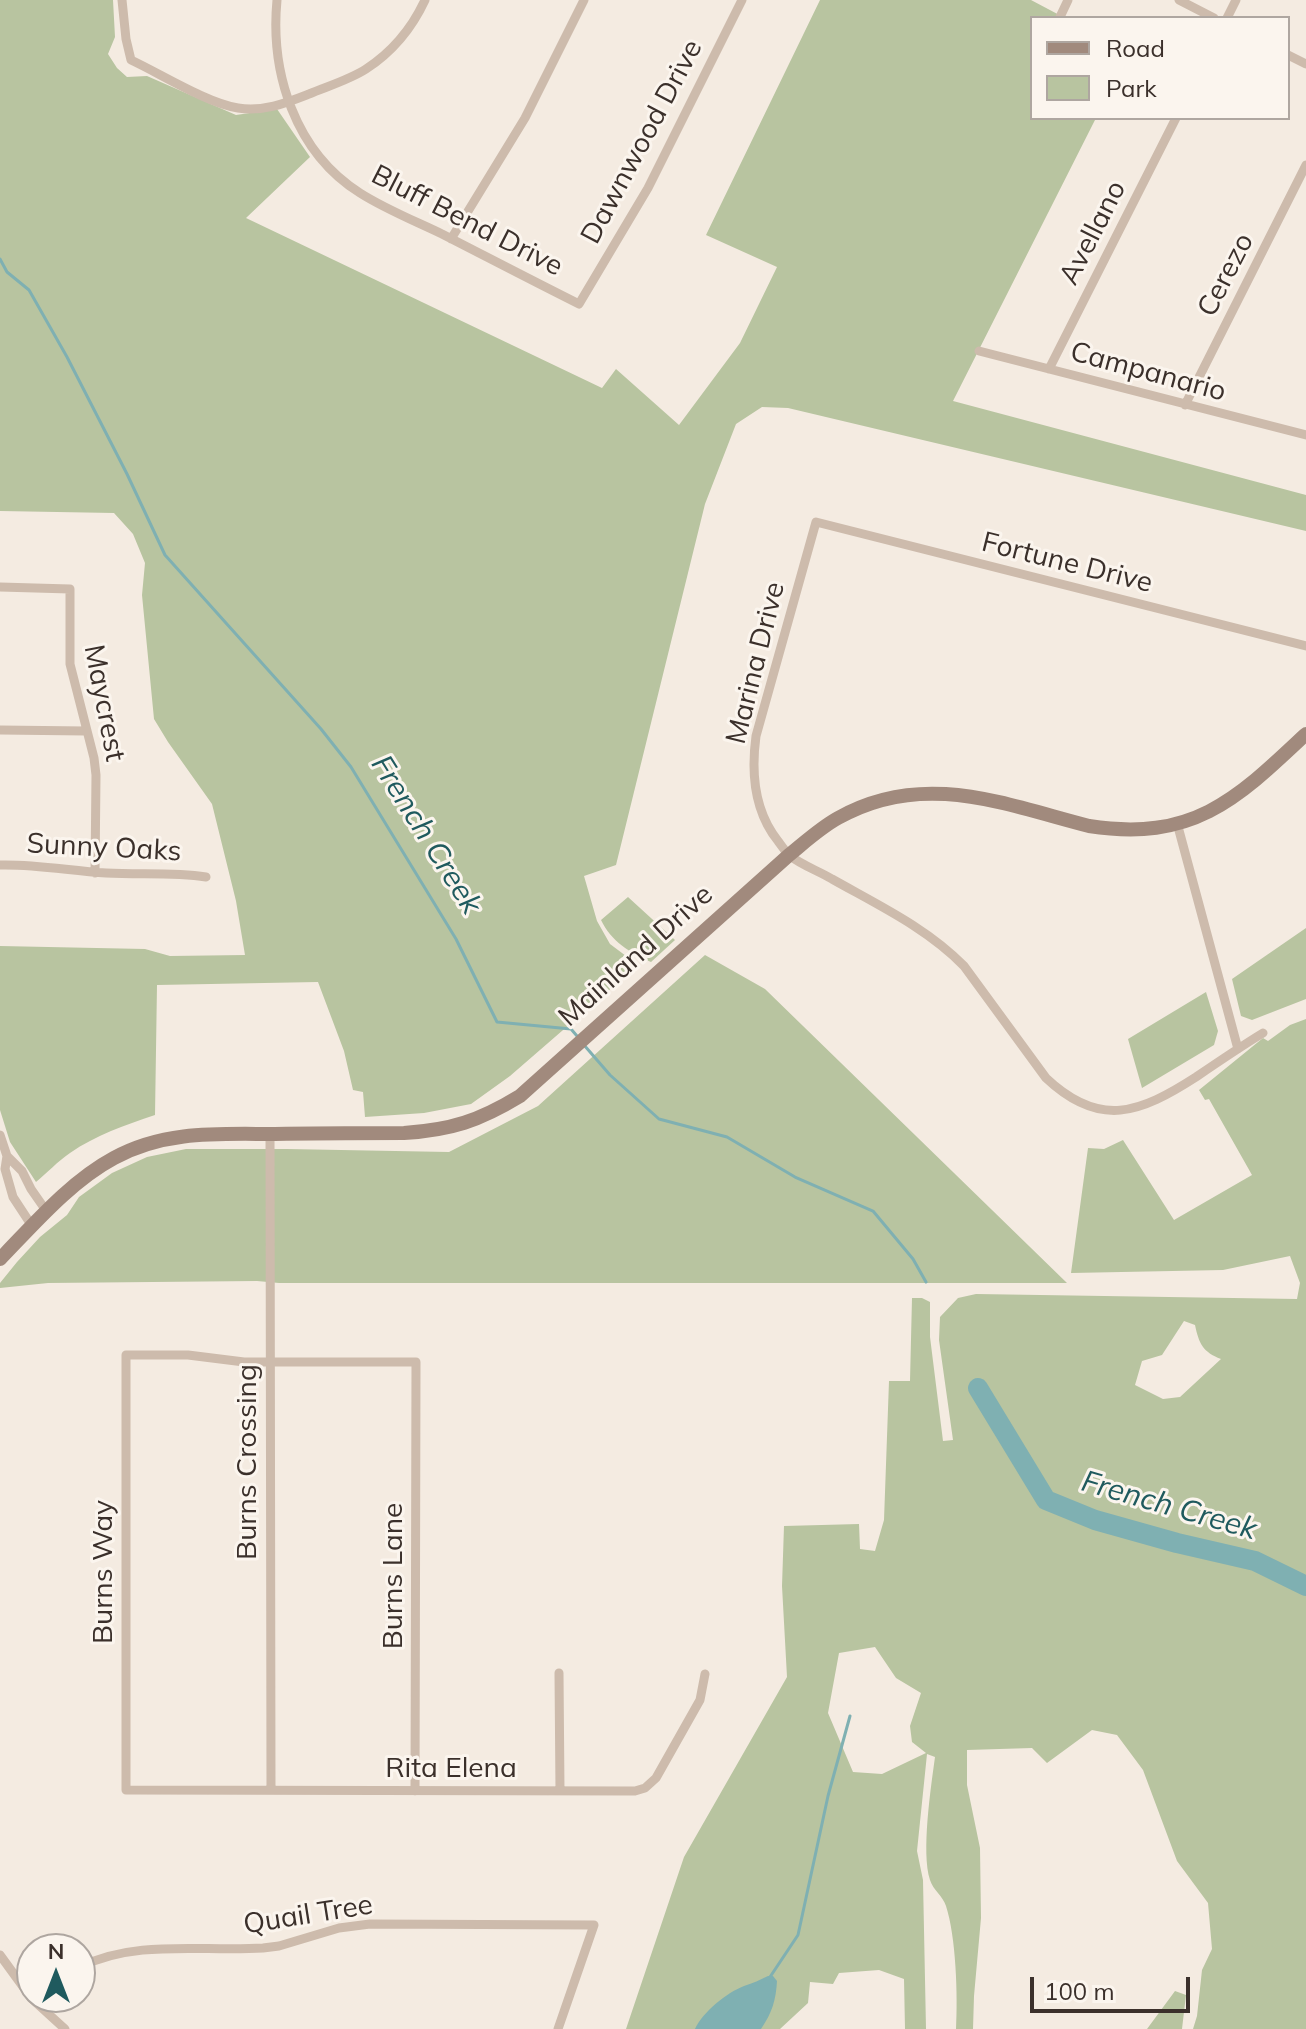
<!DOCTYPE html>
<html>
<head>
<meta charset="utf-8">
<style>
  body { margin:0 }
  #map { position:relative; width:1306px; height:2029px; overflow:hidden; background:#f4ebe1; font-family:Mulish,sans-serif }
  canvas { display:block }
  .legend { position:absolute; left:1030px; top:16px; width:260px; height:104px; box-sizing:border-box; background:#fbf5ee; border:2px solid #aea6a0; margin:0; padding:10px 14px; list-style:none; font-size:24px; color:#3b302b }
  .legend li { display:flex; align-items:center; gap:16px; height:40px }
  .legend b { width:40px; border:2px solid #aea6a0 }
  .north { position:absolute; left:16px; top:1933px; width:80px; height:80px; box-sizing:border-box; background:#fbf5ee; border:2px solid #aea6a0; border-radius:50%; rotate:0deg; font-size:22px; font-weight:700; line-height:32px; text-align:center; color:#3b302b }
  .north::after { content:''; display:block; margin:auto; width:28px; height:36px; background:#1f5a5e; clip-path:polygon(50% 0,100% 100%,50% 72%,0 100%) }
  .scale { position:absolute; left:1030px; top:1977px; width:160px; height:36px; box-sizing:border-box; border:4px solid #3b302b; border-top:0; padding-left:10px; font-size:24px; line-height:28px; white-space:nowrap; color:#3b302b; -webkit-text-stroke:6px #fbf5ee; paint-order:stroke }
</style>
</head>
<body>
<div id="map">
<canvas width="1306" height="2029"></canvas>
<ul class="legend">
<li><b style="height:10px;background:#a18a7d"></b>Road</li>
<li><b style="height:22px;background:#b8c4a0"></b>Park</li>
</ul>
<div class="north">N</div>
<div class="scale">100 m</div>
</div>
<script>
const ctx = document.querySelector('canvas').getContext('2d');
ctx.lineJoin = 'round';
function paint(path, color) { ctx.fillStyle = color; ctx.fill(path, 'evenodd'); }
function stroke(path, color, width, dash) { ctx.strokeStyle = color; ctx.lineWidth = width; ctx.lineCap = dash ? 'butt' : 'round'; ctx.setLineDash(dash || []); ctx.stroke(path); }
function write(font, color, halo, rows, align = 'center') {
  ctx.font = font + ' Mulish,sans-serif'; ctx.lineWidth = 6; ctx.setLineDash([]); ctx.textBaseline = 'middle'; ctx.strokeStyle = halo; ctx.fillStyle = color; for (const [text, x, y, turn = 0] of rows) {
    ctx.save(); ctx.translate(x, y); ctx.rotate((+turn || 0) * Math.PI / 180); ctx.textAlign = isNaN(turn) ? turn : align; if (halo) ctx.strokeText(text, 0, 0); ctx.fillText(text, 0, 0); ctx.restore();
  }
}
const green = new Path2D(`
  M 0,0 L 113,0 L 115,37 L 108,54 L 117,68 L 127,77 L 147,76 L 236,115 L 277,109 L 310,157 L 246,218 L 602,388 L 616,369 L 679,425 L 740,343 L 777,267 L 706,235 L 820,0 L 1031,0 L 1065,18 L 1032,18 L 1032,118 L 1096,118 L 953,401 L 1306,495 L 1306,531 L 788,408 L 762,407 L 736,424 L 705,504 L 616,865 L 584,876 L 597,921 L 610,944 L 638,965 L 510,1076 L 471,1104 L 424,1113 L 365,1117 L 363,1092 L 353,1090 L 344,1051 L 318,982 L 157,985 L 155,1115 C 125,1125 96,1135 70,1153 C 58,1161 47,1173 36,1182 L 10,1142 L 0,1110 L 0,946 L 145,949 L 170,956 L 245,955 L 236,901 L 212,804 L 168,742 L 154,719 L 142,595 L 145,563 L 133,534 L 114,513 L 0,511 Z
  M 628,897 L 675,940 L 651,962 C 630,953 611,941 601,920 Z
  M 1306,928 L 1306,999 L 1252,1020 L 1241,1016 L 1232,979 Z
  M 705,955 L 765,989 L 1067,1283 L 279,1283 L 257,1281 L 48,1283 L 0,1288 L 0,1283 L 17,1262 L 40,1237 L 67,1215 L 79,1197 L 112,1173 L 147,1157 L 186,1149 L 287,1149 L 449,1152 L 538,1106 Z
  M 1206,992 L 1218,1031 L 1214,1045 L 1142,1088 L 1128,1039 Z
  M 1306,1019 L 1306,2029 L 1193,2029 L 1197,2016 L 1202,1970 L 1212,1949 L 1208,1903 L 1177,1861 L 1143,1770 L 1117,1735 L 1092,1730 L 1047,1763 L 1032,1748 L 967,1750 L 967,1785 L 980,1848 L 981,1918 L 974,1996 L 973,2029 L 956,2029 C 958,1996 956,1937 946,1906 C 943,1896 933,1890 930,1880 C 921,1852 931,1787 935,1757 L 927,1754 L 917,1851 L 923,1880 L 926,2029 L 905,2029 L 904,1979 L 879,1970 L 839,1973 L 833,1984 L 810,1982 L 808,2003 L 780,2029 L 626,2029 L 684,1857 L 787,1677 L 782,1586 L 784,1526 L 859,1524 L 860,1549 L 875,1551 L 884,1520 L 889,1381 L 910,1381 L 912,1298 L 922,1298 L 930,1302 L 930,1337 L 943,1441 L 953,1440 L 939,1340 L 940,1317 L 958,1298 L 976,1294 L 1297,1299 L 1300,1283 L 1290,1256 L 1223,1270 L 1071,1273 L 1088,1148 L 1104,1149 L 1123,1140 L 1174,1220 L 1252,1175 L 1209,1099 L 1205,1100 L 1199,1090 L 1263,1038 L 1268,1041 L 1290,1025 ZM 1184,1321 L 1195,1325 C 1199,1344 1203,1352 1221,1359 L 1180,1397 L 1163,1399 L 1135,1385 L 1142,1361 L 1162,1355 ZM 875,1647 L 896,1678 L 921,1693 L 910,1726 L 912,1742 L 926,1753 L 882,1774 L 853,1772 L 828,1713 L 839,1653 Z
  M 1175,1991 L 1186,1995 L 1182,2029 L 1147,2029 Z`);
const water = new Path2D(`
  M 768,1976 L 773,1976 L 777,1981 C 776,2000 772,2013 761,2029 L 695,2029 C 703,2012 726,1993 744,1986 C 753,1983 760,1980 768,1976 Z`);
const stream = new Path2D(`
  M 0,259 L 7,272 L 29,290 L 67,357 L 127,474 L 165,555 L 321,729 L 351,767 L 456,939 L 497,1022 L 571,1029 L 577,1036
  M 584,1045 L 610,1075 L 659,1119 L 727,1137 L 795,1177 L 873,1211 L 913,1259 L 926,1282
  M 770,1977 L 798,1935 L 828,1796 L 850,1716`);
const river = new Path2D(`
  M 978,1388 L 1046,1500 L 1095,1520 L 1177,1543 L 1255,1561 L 1306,1586`);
const minor = new Path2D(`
  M 122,0 L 126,39 L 131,60 C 161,74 207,103 238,108 C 264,112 286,103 309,94 C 328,86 349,80 366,69 C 392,52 412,28 425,0
  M 277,0 C 270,73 295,152 360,193 C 385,209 415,221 442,234 C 487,257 533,281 579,304 L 648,188 L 742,0
  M 1179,0 L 1214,18
  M 1060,17 L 1068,0
  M 1227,18 L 1236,0
  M 1288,55 L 1306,64
  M 451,239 L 525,118 L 584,0
  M 979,351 L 1306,435
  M 1049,369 L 1176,118
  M 1185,405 L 1306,165
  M 0,587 L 70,589 L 70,664 L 94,758 L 96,775 L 95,873
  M 0,730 L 86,731
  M 1177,823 L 1238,1049
  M 0,865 C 36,864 71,871 106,873 C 140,875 172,872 206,877
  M 1263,1033 C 1240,1047 1218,1062 1196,1077 C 1140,1113 1100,1129 1046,1078 L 964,966 C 927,928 878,905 832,879 C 819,871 801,865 789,855 C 785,851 781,845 778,841 C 754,811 751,773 756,736 L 816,522 L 1306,646
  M 270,1134 L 271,1790
  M 0,1135 L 7,1156 L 5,1169 L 13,1197 L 32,1226
  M 7,1156 L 22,1171 L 31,1189 L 47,1212
  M 559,1673 L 560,1791
  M 415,1791 L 416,1362 L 244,1362 L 188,1355 L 126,1355 L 126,1790 L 635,1791 L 645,1788 L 656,1778 L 700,1700 L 705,1674
  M 0,1955 L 32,1999 L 65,2029
  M 80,1967 C 136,1939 202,1952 263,1948 L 279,1946 L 339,1928 L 370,1924 L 594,1925 L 558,2029`);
const secondary = new Path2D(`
  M 0,1259 C 34,1224 71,1181 114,1158 C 165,1130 219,1134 275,1134 C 318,1133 361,1133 404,1133 C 451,1130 479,1121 520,1096 L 789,855 C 805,842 820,828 838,818 C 923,770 1003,804 1089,826 C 1193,842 1236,800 1306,734`);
const streetNames = [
  ["Dawnwood Drive",642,142,-62],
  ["Bluff Bend Drive",467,221,27],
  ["Avellano",1093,233,-63],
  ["Cerezo",1226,275,-63],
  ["Campanario",1148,372,15],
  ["Fortune Drive",1067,563,14],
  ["Marina Drive",756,663,-76],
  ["Maycrest",104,703,79],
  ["Sunny Oaks",104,848,3],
  ["Mainland Drive",636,956,-42],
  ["Burns Crossing",248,1462,-90],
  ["Burns Way",104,1572,-90],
  ["Burns Lane",394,1576,-90],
  ["Rita Elena",451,1769],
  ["Quail Tree",308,1915,-9]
];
const waterNames = [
  ["French Creek",426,835,58],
  ["French Creek",1169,1506,16]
];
paint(green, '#b8c4a0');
paint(water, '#7fb0b2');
stroke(stream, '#7fb0b2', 3);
stroke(river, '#7fb0b2', 20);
stroke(minor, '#cdbbac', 9);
stroke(secondary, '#a18a7d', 14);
write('28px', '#3b302b', '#fbf5ee', streetNames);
write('italic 30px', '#1f5a5e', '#fbf5ee', waterNames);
</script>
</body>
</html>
